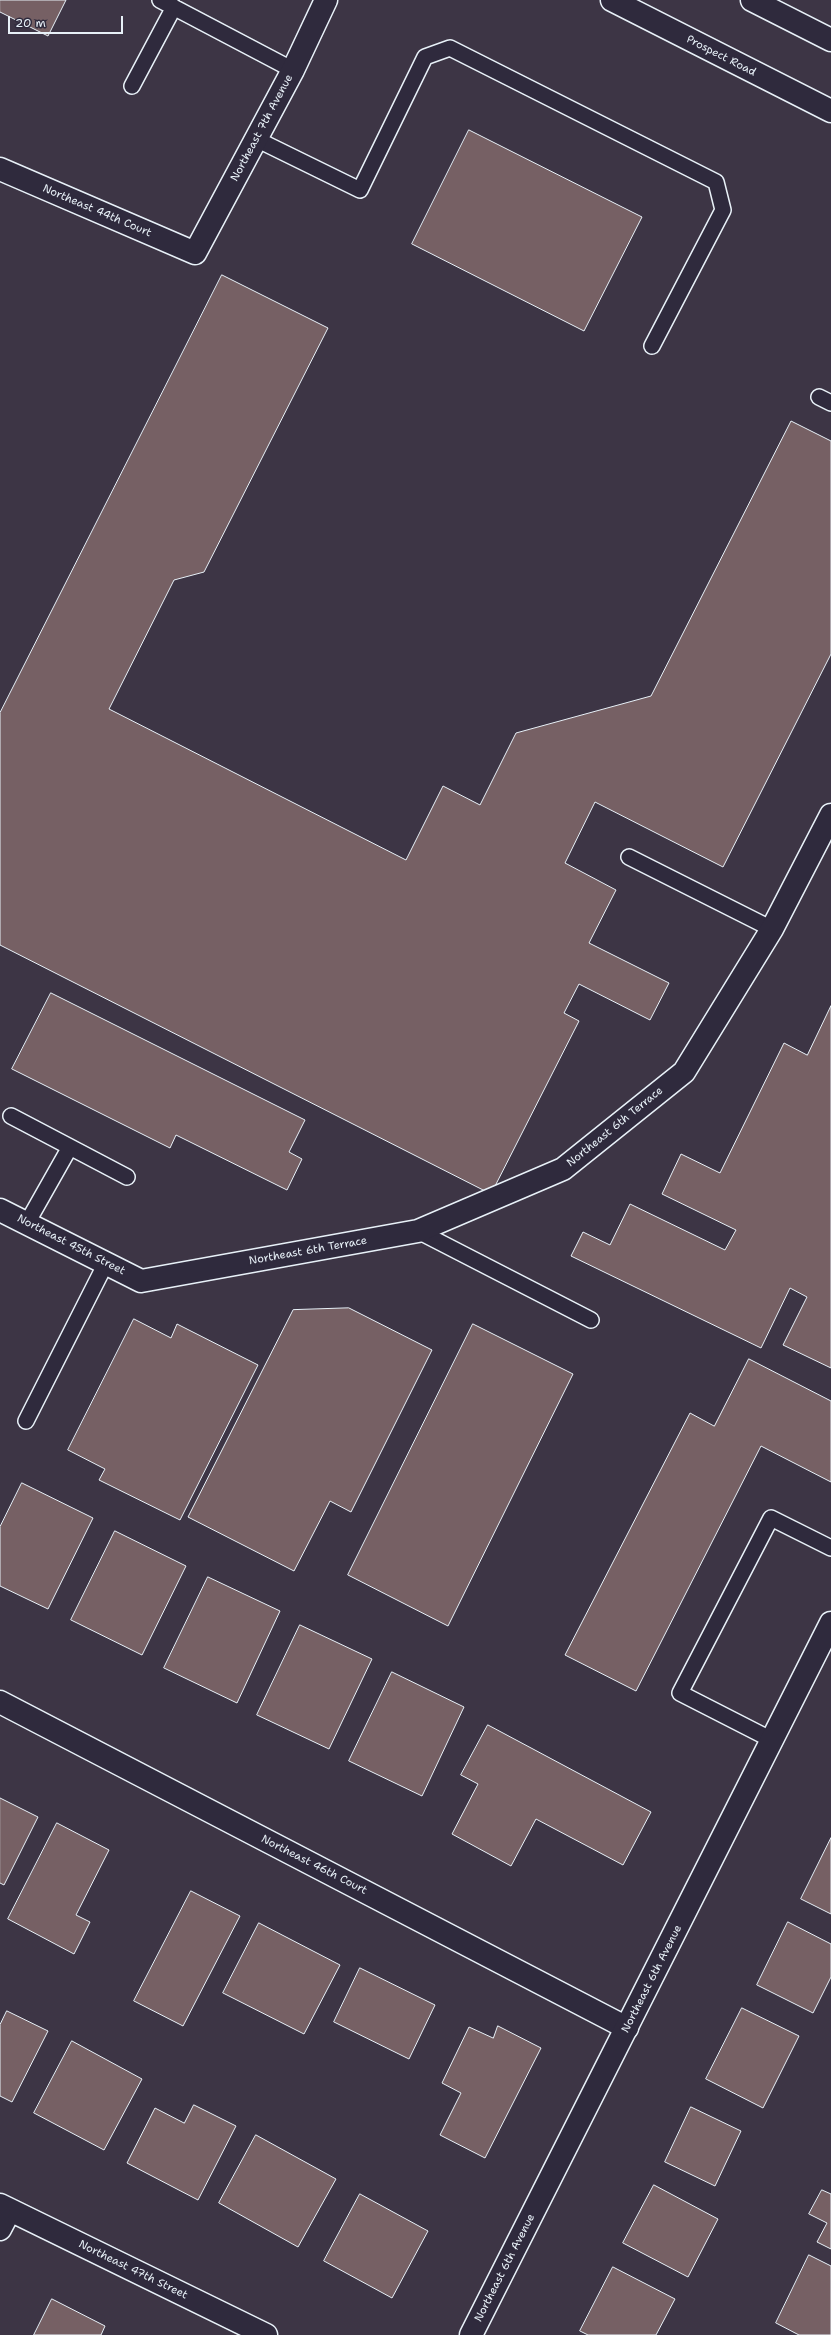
<!DOCTYPE html>
<html>
<head>
<meta charset="utf-8">
<style>
  body { margin:0 }
  #map { position:relative; width:831px; height:2335px; overflow:hidden; background:#3d3545; font-family:"Shantell Sans",sans-serif }
  canvas { display:block }
  .scale { position:absolute; left:8px; top:16px; width:115px; height:18px; box-sizing:border-box; border:2px solid #e8f1f8; border-top:0; padding-left:5px; font-size:12px; line-height:14px; white-space:nowrap; color:#e8f1f8; -webkit-text-stroke:3px #2f2a3d; paint-order:stroke }
</style>
</head>
<body>
<div id="map">
<canvas width="831" height="2335"></canvas>
<div class="scale">20 m</div>
</div>
<script>
const ctx = document.querySelector('canvas').getContext('2d');
ctx.lineJoin = 'round';
function paint(path, color) { ctx.fillStyle = color; ctx.fill(path, 'evenodd'); }
function stroke(path, color, width, dash) { ctx.strokeStyle = color; ctx.lineWidth = width; ctx.lineCap = dash ? 'butt' : 'round'; ctx.setLineDash(dash || []); ctx.stroke(path); }
function write(font, color, halo, rows, align = 'center') {
  ctx.font = font + ' "Shantell Sans",sans-serif'; ctx.lineWidth = 4; ctx.setLineDash([]); ctx.textBaseline = 'middle'; ctx.strokeStyle = halo; ctx.fillStyle = color; for (const [text, x, y, turn = 0] of rows) {
    ctx.save(); ctx.translate(x, y); ctx.rotate((+turn || 0) * Math.PI / 180); ctx.textAlign = isNaN(turn) ? turn : align; if (halo) ctx.strokeText(text, 0, 0); ctx.fillText(text, 0, 0); ctx.restore();
  }
}
const building = new Path2D(`
  M 0,0 L 66,0 L 48,36 L 0,12 Z
  M 469,130 L 642,217 L 584,331 L 412,244 Z
  M 222,275 L 328,328 L 204,572 L 174,580 L 109,709 L 406,860 L 443,786 L 480,805 L 516,733 L 651,696 L 791,421 L 831,441 L 831,654 L 723,867 L 595,802 L 565,863 L 616,890 L 589,943 L 669,983 L 650,1020 L 579,984 L 564,1013 L 579,1021 L 491,1194 L 0,945 L 0,713 Z
  M 51,993 L 305,1120 L 289,1152 L 302,1159 L 287,1190 L 176,1135 L 170,1148 L 12,1069 Z
  M 831,1006 L 831,1368 L 783,1345 L 807,1297 L 790,1288 L 761,1348 L 571,1256 L 583,1232 L 610,1245 L 630,1204 L 725,1250 L 736,1230 L 662,1194 L 681,1154 L 720,1173 L 784,1043 L 807,1055 Z
  M 349,1308 L 432,1350 L 351,1512 L 330,1501 L 294,1571 L 188,1517 L 293,1310 Z
  M 134,1319 L 171,1338 L 177,1324 L 258,1365 L 180,1520 L 99,1480 L 105,1469 L 68,1450 Z
  M 473,1324 L 573,1374 L 448,1626 L 348,1575 Z
  M 749,1359 L 831,1401 L 831,1482 L 761,1446 L 636,1691 L 565,1655 L 690,1413 L 714,1426 Z
  M 22,1483 L 93,1518 L 48,1609 L 0,1586 L 0,1527 Z
  M 115,1531 L 186,1566 L 142,1655 L 71,1620 Z
  M 208,1577 L 280,1611 L 237,1703 L 164,1668 Z
  M 300,1625 L 372,1659 L 329,1749 L 257,1715 Z
  M 392,1672 L 464,1707 L 422,1796 L 349,1761 Z
  M 488,1725 L 651,1812 L 623,1865 L 536,1819 L 511,1866 L 452,1834 L 478,1784 L 461,1775 Z
  M 0,1798 L 38,1817 L 4,1885 L 0,1883 Z
  M 57,1823 L 109,1850 L 76,1915 L 90,1922 L 74,1954 L 8,1919 Z
  M 831,1838 L 831,1914 L 801,1899 Z
  M 191,1891 L 240,1916 L 183,2026 L 134,2001 Z
  M 788,1922 L 831,1944 L 831,1977 L 813,2013 L 757,1985 Z
  M 259,1923 L 340,1965 L 304,2034 L 223,1993 Z
  M 360,1968 L 435,2005 L 409,2059 L 334,2022 Z
  M 742,2008 L 799,2036 L 763,2108 L 706,2079 Z
  M 7,2011 L 48,2031 L 12,2102 L 0,2096 L 0,2025 Z
  M 498,2026 L 541,2048 L 485,2158 L 440,2135 L 461,2093 L 442,2083 L 469,2027 L 493,2038 Z
  M 72,2041 L 142,2079 L 104,2150 L 34,2113 Z
  M 194,2105 L 236,2126 L 198,2200 L 127,2163 L 155,2108 L 184,2123 Z
  M 691,2107 L 741,2131 L 715,2186 L 665,2162 Z
  M 256,2135 L 336,2179 L 298,2247 L 219,2203 Z
  M 654,2185 L 718,2219 L 688,2277 L 623,2243 Z
  M 822,2190 L 831,2194 L 831,2249 L 817,2242 L 827,2223 L 809,2214 Z
  M 360,2194 L 428,2231 L 392,2298 L 324,2261 Z
  M 809,2255 L 831,2266 L 831,2335 L 799,2335 L 776,2323 Z
  M 613,2267 L 675,2299 L 656,2335 L 588,2335 L 580,2331 Z
  M 52,2299 L 105,2326 L 101,2335 L 34,2335 Z`);
const service = new Path2D(`
  M 160,0 L 293,70
  M 132,86 L 174,7
  M 256,139 L 360,190 L 425,57 L 450,48 L 716,182 L 723,210 L 652,346
  M 819,397 L 831,403
  M 629,857 L 772,929
  M 11,1116 L 70,1147
  M 27,1223 L 70,1147 L 127,1177
  M 418,1231 L 591,1320
  M 26,1421 L 106,1263
  M 772,1740 L 680,1693 L 771,1518 L 831,1548`);
const minor = new Path2D(`
  M 0,169 L 195,253 L 293,70 L 326,0
  M 0,1210 L 141,1281 L 418,1231 L 563,1169 L 684,1072 L 772,929 L 831,815
  M 0,1702 L 627,2028
  M 0,2205 L 266,2335
  M 0,2229 L 10,2210`);
const tertiary = new Path2D(`
  M 471,2335 L 831,1623`);
const secondary = new Path2D(`
  M 612,0 L 831,111
  M 752,0 L 831,40`);
const streetNames = [
  ["Prospect Road",721,56,27],
  ["Northeast 7th Avenue",262,128,-62],
  ["Northeast 44th Court",97,211,23],
  ["Northeast 6th Terrace",615,1127,-39],
  ["Northeast 45th Street",71,1245,27],
  ["Northeast 6th Terrace",308,1251,-10],
  ["Northeast 46th Court",314,1865,27],
  ["Northeast 6th Avenue",652,1979,-63],
  ["Northeast 6th Avenue",505,2268,-63],
  ["Northeast 47th Street",133,2270,26]
];
paint(building, '#766064');
stroke(building, '#e8f1f8', 1);
stroke(service, '#e8f1f8', 18);
stroke(minor, '#e8f1f8', 25);
stroke(tertiary, '#e8f1f8', 25);
stroke(secondary, '#e8f1f8', 25);
stroke(service, '#2f2a3d', 15);
stroke(minor, '#2f2a3d', 22);
stroke(tertiary, '#2f2a3d', 22);
stroke(secondary, '#2f2a3d', 22);
write('11px', '#e8f1f8', '#2f2a3d', streetNames);
</script>
</body>
</html>
